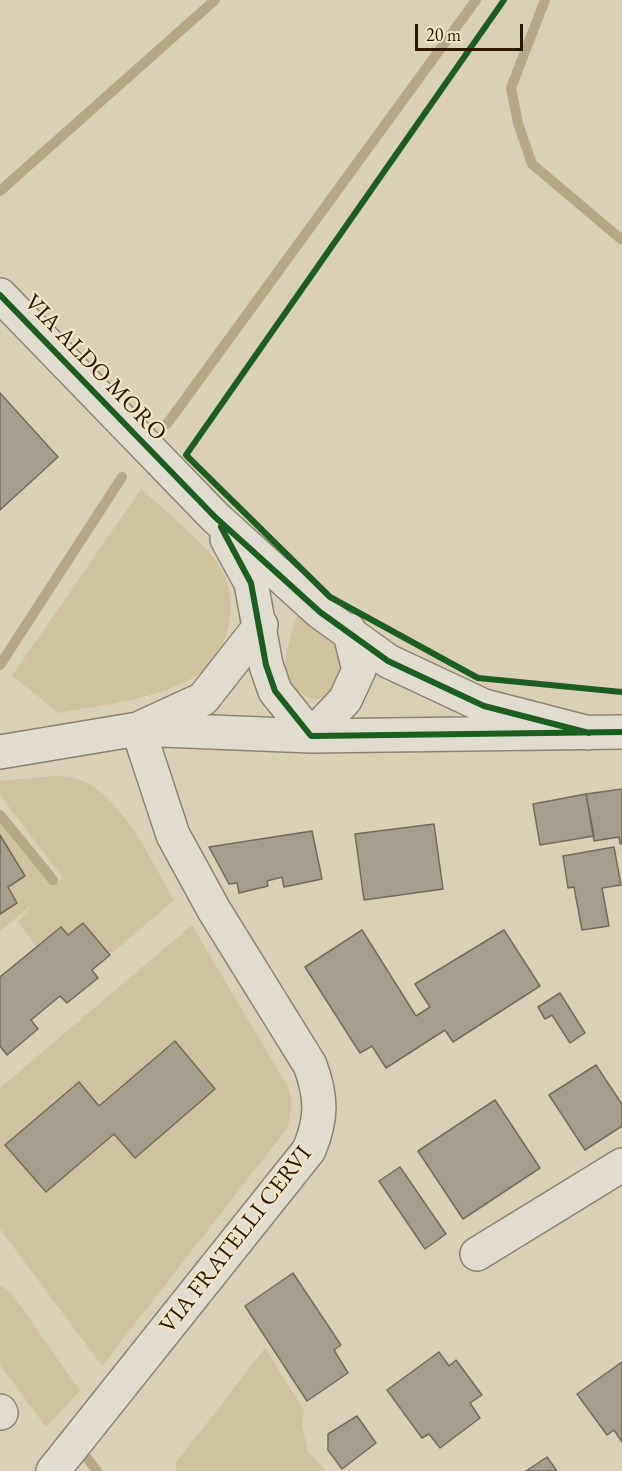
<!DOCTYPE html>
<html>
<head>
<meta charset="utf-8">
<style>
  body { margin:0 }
  #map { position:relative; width:622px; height:1471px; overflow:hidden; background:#d9d0b6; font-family:"EB Garamond",serif }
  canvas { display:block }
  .scale { position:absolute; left:415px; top:24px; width:108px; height:27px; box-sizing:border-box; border:3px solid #2e1604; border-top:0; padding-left:8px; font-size:18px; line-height:21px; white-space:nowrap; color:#2e1604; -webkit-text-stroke:4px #f0e5c6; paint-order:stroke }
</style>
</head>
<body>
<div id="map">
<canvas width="622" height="1471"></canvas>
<div class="scale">20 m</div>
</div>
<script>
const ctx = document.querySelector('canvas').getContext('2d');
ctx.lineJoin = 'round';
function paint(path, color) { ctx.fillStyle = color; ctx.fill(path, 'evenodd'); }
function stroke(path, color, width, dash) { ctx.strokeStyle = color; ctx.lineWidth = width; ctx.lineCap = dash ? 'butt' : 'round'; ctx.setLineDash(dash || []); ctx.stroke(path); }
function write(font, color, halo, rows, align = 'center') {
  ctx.font = font + ' "EB Garamond",serif'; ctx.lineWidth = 4.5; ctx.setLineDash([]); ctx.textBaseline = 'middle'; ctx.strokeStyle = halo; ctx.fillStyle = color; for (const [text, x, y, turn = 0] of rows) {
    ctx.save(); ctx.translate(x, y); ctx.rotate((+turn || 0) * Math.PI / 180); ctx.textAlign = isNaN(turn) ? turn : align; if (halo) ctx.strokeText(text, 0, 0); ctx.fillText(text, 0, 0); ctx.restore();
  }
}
const green = new Path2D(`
  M 141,489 C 163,509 201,540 217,562 C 229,580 234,603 229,623 C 226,636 222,651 213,661 C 182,698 104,704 59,713 L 12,676 Z
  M 301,615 L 339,645 L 344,677 C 339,682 334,690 328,694 C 310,708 287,686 285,667 C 284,656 293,630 296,617 Z
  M 53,776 C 58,776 65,776 71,777 C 118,787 152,862 174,900 L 110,955 L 83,923 L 68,935 L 61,927 L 37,947 L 18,922 L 33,904 L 0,931 L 0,819 L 54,885 L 63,878 L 0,795 L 0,781 Z
  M 192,925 L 289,1089 L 292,1103 L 288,1127 L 102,1366 L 0,1229 L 0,1088 Z
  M 0,1285 L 12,1294 L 80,1391 L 46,1427 L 0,1365 Z
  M 265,1348 L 304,1410 L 302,1425 L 308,1452 L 326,1471 L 177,1471 L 175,1464 Z`);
const stream = new Path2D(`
  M 545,0 L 511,88 L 518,123 L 532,164 L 622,240
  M 0,191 L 215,0
  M 167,424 L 476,0
  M 0,665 L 122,477
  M 0,815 L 53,880
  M 87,1458 L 97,1471`);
const building = new Path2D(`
  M 0,393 L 58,457 L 0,510 Z
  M 622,789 L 622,843 L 620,844 L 619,837 L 594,841 L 586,794 Z
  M 586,794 L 594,836 L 540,845 L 533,804 Z
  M 434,824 L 443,889 L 364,900 L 355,834 Z
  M 312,831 L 322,879 L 284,887 L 282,877 L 267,881 L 268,886 L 239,893 L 237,883 L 229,884 L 209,847 Z
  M 0,835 L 25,876 L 8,887 L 17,903 L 0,914 Z
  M 614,847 L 621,885 L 602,888 L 609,926 L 582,930 L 574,887 L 568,888 L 563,856 Z
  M 83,923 L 110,955 L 92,970 L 98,978 L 67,1003 L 60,996 L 31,1020 L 38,1029 L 7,1055 L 0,1046 L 0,977 L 61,927 L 68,935 Z
  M 362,930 L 416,1016 L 430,1007 L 415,984 L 504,930 L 540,986 L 453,1042 L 445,1030 L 386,1068 L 372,1046 L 360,1053 L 305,967 Z
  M 560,993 L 585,1033 L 570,1043 L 552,1015 L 545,1019 L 538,1007 Z
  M 175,1041 L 215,1089 L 135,1158 L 114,1134 L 46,1192 L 5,1145 L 79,1082 L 99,1106 Z
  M 596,1065 L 622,1104 L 622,1126 L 585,1150 L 549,1095 Z
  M 495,1100 L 540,1168 L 463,1219 L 418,1151 Z
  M 400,1167 L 446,1234 L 425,1249 L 379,1181 Z
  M 293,1273 L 341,1345 L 334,1350 L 348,1373 L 307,1401 L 245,1306 Z
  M 439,1352 L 449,1366 L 456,1360 L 482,1395 L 470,1403 L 480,1418 L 440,1448 L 429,1434 L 422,1438 L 387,1390 Z
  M 622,1362 L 622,1442 L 614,1430 L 607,1435 L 577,1394 Z
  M 357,1416 L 376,1443 L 342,1469 L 328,1450 L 328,1434 Z
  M 547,1457 L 557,1471 L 526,1471 Z`);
const minor = new Path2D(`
  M 0,295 L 215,517 L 320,612 L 388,661 L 484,706 L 589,733
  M 227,539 L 251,583 L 266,665 L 275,691 L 311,736
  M 142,727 L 203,699 L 261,625
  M 311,736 L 345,700 L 359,670 L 349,630
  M 0,752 L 138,729 L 311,736 L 622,732
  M 477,1254 L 622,1165
  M 0,1411 L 1,1413
  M 53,1471 L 309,1150 C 322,1119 322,1097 310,1065 L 214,910 L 173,835 L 138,729`);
const cycleway = new Path2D(`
  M 504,0 L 186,455 L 330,597 L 478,678 L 622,692
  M 0,295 L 215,517 L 320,612 L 388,661 L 484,706 L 589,733
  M 221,527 L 251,583 L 266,665 L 275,691 L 311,736 L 622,732`);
const streetNames = [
  ["VIA ALDO MORO",95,368,46],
  ["VIA FRATELLI CERVI",236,1240,-52]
];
paint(green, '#d0c29e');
stroke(stream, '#b7a785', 10);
paint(building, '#a69e8d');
stroke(building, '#736b5c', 1.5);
stroke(minor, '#8c8473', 36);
stroke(minor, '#e1dcd0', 33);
stroke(cycleway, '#1b5e20', 6);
write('24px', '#2e1604', '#f0e5c6', streetNames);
</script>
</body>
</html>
